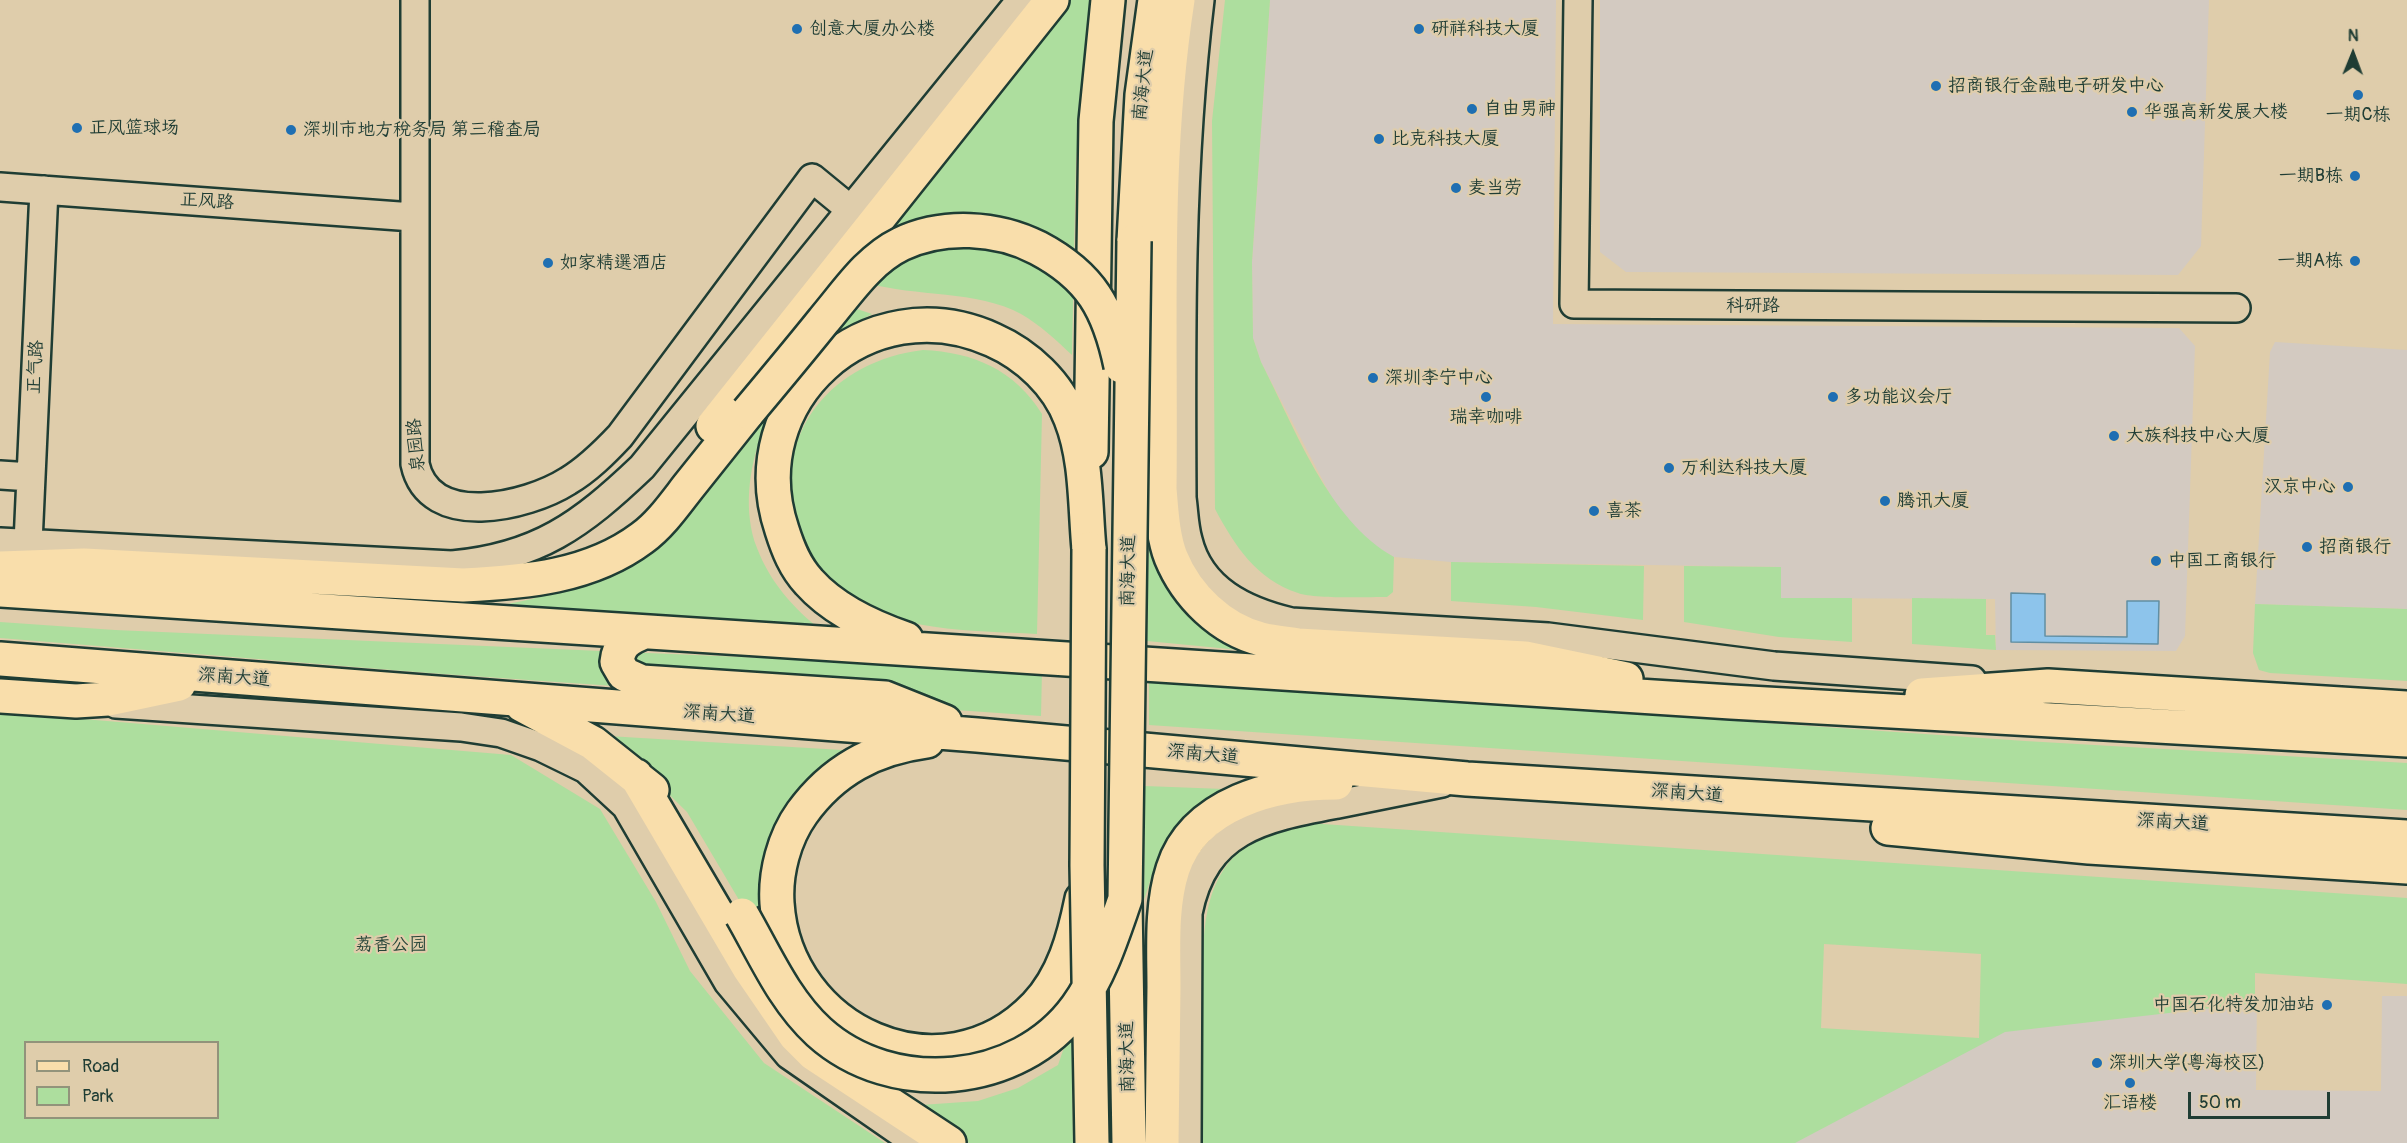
<!DOCTYPE html>
<html>
<head>
<meta charset="utf-8">
<style>
  body { margin:0 }
  #map { position:relative; width:2407px; height:1143px; overflow:hidden; background:#dfcdab; font-family:Pangolin,sans-serif }
  canvas { display:block }
  .legend { position:absolute; left:24px; top:1041px; width:195px; height:78px; box-sizing:border-box; background:#dfcdab; border:2px solid #92937b; margin:0; padding:8px 10px; list-style:none; font-size:18px; color:#1f3d34 }
  .legend li { display:flex; align-items:center; gap:12px; height:30px }
  .legend b { width:30px; border:2px solid #92937b }
  .north { position:absolute; left:2323px; top:24px; width:60px; height:60px; -webkit-text-stroke:4px #dfcdab; paint-order:stroke; rotate:1deg; font-size:16px; font-weight:700; line-height:24px; text-align:center; color:#1f3d34 }
  .north::after { content:''; display:block; margin:auto; width:21px; height:27px; background:#1f3d34; clip-path:polygon(50% 0,100% 100%,50% 72%,0 100%) }
  .scale { position:absolute; left:2188px; top:1092px; width:142px; height:27px; box-sizing:border-box; border:3px solid #1f3d34; border-top:0; padding-left:8px; font-size:18px; line-height:21px; white-space:nowrap; color:#1f3d34; -webkit-text-stroke:4px #dfcdab; paint-order:stroke }
</style>
</head>
<body>
<div id="map">
<canvas width="2407" height="1143"></canvas>
<ul class="legend">
<li><b style="height:8px;background:#f9deab"></b>Road</li>
<li><b style="height:16px;background:#adde9e"></b>Park</li>
</ul>
<div class="north">N</div>
<div class="scale">50 m</div>
</div>
<script>
const ctx = document.querySelector('canvas').getContext('2d');
ctx.lineJoin = 'round';
function paint(path, color) { ctx.fillStyle = color; ctx.fill(path, 'evenodd'); }
function stroke(path, color, width, dash) { ctx.strokeStyle = color; ctx.lineWidth = width; ctx.lineCap = dash ? 'butt' : 'round'; ctx.setLineDash(dash || []); ctx.stroke(path); }
function write(font, color, halo, rows, align = 'center') {
  ctx.font = font + ' Pangolin,"LXGW WenKai TC",sans-serif'; ctx.lineWidth = 4.5; ctx.setLineDash([]); ctx.textBaseline = 'middle'; ctx.strokeStyle = halo; ctx.fillStyle = color; for (const [text, x, y, turn = 0] of rows) {
    ctx.save(); ctx.translate(x, y); ctx.rotate((+turn || 0) * Math.PI / 180); ctx.textAlign = isNaN(turn) ? turn : align; if (halo) ctx.strokeText(text, 0, 0); ctx.fillText(text, 0, 0); ctx.restore();
  }
}
const built = new Path2D(`
  M 1270,0 L 1556,0 L 1553,324 L 2179,328 L 2195,346 L 2185,636 L 2176,651 L 1996,650 L 1995,599 L 1781,598 L 1781,567 L 1451,562 L 1394,557 L 1376,547 L 1354,527 L 1334,502 L 1261,362 L 1253,338 L 1252,262 Z
  M 1600,0 L 2209,0 L 2201,246 L 2178,275 L 1626,272 L 1600,252 Z
  M 2275,342 L 2407,350 L 2407,609 L 2255,604 L 2270,352 Z
  M 2105,994 L 2257,995 L 2256,1090 L 2381,1091 L 2382,996 L 2407,996 L 2407,1143 L 1791,1143 L 1988,1037 Z`);
const green = new Path2D(`
  M 1063,0 L 1093,0 L 1076,160 L 1072,355 C 1056,340 1040,325 1021,314 C 977,290 916,297 867,283 L 881,235 Z
  M 1225,0 L 1270,0 L 1252,262 L 1253,338 L 1261,362 C 1295,428 1328,520 1394,557 L 1393,592 L 1387,597 C 1367,597 1314,599 1298,593 C 1256,579 1235,546 1215,509 L 1212,121 Z
  M 848,306 L 872,314 C 860,321 847,326 836,333 C 775,373 730,478 757,548 C 770,582 793,608 821,630 L 474,611 L 532,599 L 581,582 Z
  M 923,350 C 973,352 1015,370 1042,414 L 1037,634 C 969,630 897,633 839,591 C 817,575 803,547 796,522 C 772,431 833,361 923,350 Z
  M 1149,525 C 1158,563 1167,601 1200,625 C 1215,636 1234,643 1250,651 L 1147,641 Z
  M 1451,562 L 1644,566 L 1643,620 L 1536,607 L 1451,601 Z
  M 1684,566 L 1781,567 L 1781,598 L 1852,598 L 1852,642 L 1779,637 L 1684,622 Z
  M 1912,598 L 1986,599 L 1986,635 L 1995,635 L 1996,650 L 1912,644 Z
  M 2255,604 L 2407,609 L 2407,681 L 2270,673 L 2259,670 L 2253,653 Z
  M 0,622 L 115,630 L 1042,670 L 1041,716 L 429,673 L 0,638 Z
  M 1149,680 L 2025,741 L 2407,763 L 2407,810 L 1149,725 Z
  M 0,712 L 511,755 L 600,809 L 656,902 L 690,971 L 764,1063 L 885,1143 L 0,1143 ZM 26,1042 L 218,1042 L 218,1118 L 26,1118 Z
  M 591,735 L 859,751 L 763,895 L 763,920 L 771,954 L 687,812 L 643,769 Z
  M 1145,786 L 1250,790 L 1172,838 L 1154,869 L 1144,900 Z
  M 1308,823 L 2407,898 L 2407,984 L 2255,973 L 2255,1003 L 2005,1032 L 1795,1143 L 1203,1143 C 1203,1096 1203,1048 1203,1001 C 1203,937 1197,864 1268,834 C 1280,828 1295,826 1308,823 ZM 1824,944 L 1981,954 L 1979,1038 L 1821,1028 Z
  M 1067,1039 L 1072,1042 L 1073,1143 L 969,1143 L 921,1105 L 978,1101 L 1018,1088 L 1058,1065 Z`);
const water = new Path2D(`
  M 2011,593 L 2045,594 L 2045,636 L 2127,637 L 2127,601 L 2159,601 L 2158,644 L 2011,642 Z`);
const minor = new Path2D(`
  M 415,0 L 415,464 C 429,530 527,507 568,481 C 588,469 604,453 620,436 L 812,178 L 851,210
  M 1200,0 C 1180,165 1181,332 1182,498 C 1184,512 1184,526 1188,540 C 1200,590 1245,611 1291,622 L 1548,637 L 1774,666 L 1972,680
  M 1578,0 L 1574,304 L 2236,308
  M 0,187 L 413,217
  M 0,475 L 31,477
  M 0,542 L 452,565 C 538,557 581,525 642,467 L 1021,0
  M 28,543 L 44,190
  M 116,704 L 461,727 L 501,733 L 541,747 L 586,769 L 626,806 L 728,982 L 789,1055 L 916,1143
  M 1187,1143 L 1188,913 C 1205,828 1264,818 1338,804 C 1373,797 1408,790 1442,783`);
const major = new Path2D(`
  M 1178,0 C 1153,161 1162,327 1160,489 C 1162,511 1163,536 1171,557 C 1187,596 1221,629 1261,639 C 1273,642 1286,643 1298,645 L 1525,658 L 1626,679
  M 1134,241 L 1142,95 L 1155,0
  M 713,426 L 1052,0
  M 1091,452 L 1096,121 L 1108,0
  M 0,568 L 84,565 L 463,585 C 525,582 590,577 642,538 C 660,525 674,505 688,487 C 708,462 728,437 748,412
  M 0,590 L 1731,702 L 2407,740
  M 644,632 C 627,639 619,644 617,662 L 624,674 L 642,682 L 885,698 L 945,722
  M 906,639 C 871,627 833,609 809,582 C 795,567 788,549 782,530 C 738,400 868,283 993,340 C 1027,355 1058,384 1071,419 C 1087,459 1085,507 1089,549
  M 0,659 L 977,735 L 1467,779 L 2407,837
  M 1922,695 L 2048,686 L 2407,708
  M 0,696 L 76,701 L 108,699 L 179,684
  M 522,705 L 593,743 L 652,790
  M 927,741 C 874,748 833,770 802,813 C 784,838 775,873 777,903 C 785,1032 942,1104 1036,1006 C 1064,976 1074,938 1082,899
  M 636,776 L 749,968 L 795,1035 L 814,1054 L 949,1143
  M 1888,828 L 2089,847 L 2407,867
  M 1125,902 L 1129,1143
  M 1162,1143 C 1163,1091 1163,1039 1164,987 C 1164,949 1161,906 1173,869 C 1194,803 1275,783 1336,783`);
const majorBridge = new Path2D(`
  M 748,412 C 774,381 799,351 824,320 C 847,293 868,260 901,244 C 943,224 997,227 1038,248 C 1091,276 1109,309 1121,366
  M 1089,549 L 1087,865 L 1092,1143
  M 742,915 C 765,955 784,1000 819,1032 C 892,1098 1019,1087 1077,1007 C 1100,975 1112,936 1125,899 L 1134,241`);
const markers = [
  [797,29,6,"#1f6fb2"],
  [1419,29,6,"#1f6fb2"],
  [1936,86,6,"#1f6fb2"],
  [2358,95,6,"#1f6fb2"],
  [1472,109,6,"#1f6fb2"],
  [2132,112,6,"#1f6fb2"],
  [77,128,6,"#1f6fb2"],
  [291,130,6,"#1f6fb2"],
  [1379,139,6,"#1f6fb2"],
  [2355,176,6,"#1f6fb2"],
  [1456,188,6,"#1f6fb2"],
  [2355,261,6,"#1f6fb2"],
  [548,263,6,"#1f6fb2"],
  [1373,378,6,"#1f6fb2"],
  [1486,397,6,"#1f6fb2"],
  [1833,397,6,"#1f6fb2"],
  [2114,436,6,"#1f6fb2"],
  [1669,468,6,"#1f6fb2"],
  [2348,487,6,"#1f6fb2"],
  [1885,501,6,"#1f6fb2"],
  [1594,511,6,"#1f6fb2"],
  [2307,547,6,"#1f6fb2"],
  [2156,561,6,"#1f6fb2"],
  [2327,1005,6,"#1f6fb2"],
  [2097,1063,6,"#1f6fb2"],
  [2130,1083,6,"#1f6fb2"]
];
const poiNames = [
  ["创意大厦办公楼",809,29],
  ["研祥科技大厦",1431,29],
  ["招商银行金融电子研发中心",1948,86],
  ["自由男神",1484,109],
  ["华强高新发展大楼",2144,112],
  ["一期C栋",2358,115,"center"],
  ["正风篮球场",89,128],
  ["深圳市地方税务局 第三稽查局",303,130],
  ["比克科技大厦",1391,139],
  ["一期B栋",2343,176,"right"],
  ["麦当劳",1468,188],
  ["一期A栋",2343,261,"right"],
  ["如家精選酒店",560,263],
  ["深圳李宁中心",1385,378],
  ["多功能议会厅",1845,397],
  ["瑞幸咖啡",1486,417,"center"],
  ["大族科技中心大厦",2126,436],
  ["万利达科技大厦",1681,468],
  ["汉京中心",2336,487,"right"],
  ["腾讯大厦",1897,501],
  ["喜茶",1606,511],
  ["招商银行",2319,547],
  ["中国工商银行",2168,561],
  ["中国石化特发加油站",2315,1005,"right"],
  ["深圳大学(粤海校区)",2109,1063],
  ["汇语楼",2130,1103,"center"]
];
const streetNames = [
  ["南海大道",1144,85,-84],
  ["正风路",207,202,4],
  ["科研路",1753,306],
  ["正气路",36,367,-87],
  ["泉园路",417,445,-95],
  ["南海大道",1129,571,-89],
  ["深南大道",234,678,4],
  ["深南大道",719,715,4],
  ["深南大道",1203,755,5],
  ["深南大道",1687,794,4],
  ["深南大道",2173,823,3],
  ["南海大道",1128,1057,-91]
];
const parkNames = [
  ["荔香公园",391,945]
];
paint(built, '#d3cac1');
paint(green, '#adde9e');
paint(water, '#8dc4eb');
stroke(water, '#618ea2', 1.5);
stroke(minor, '#1f3d34', 32);
stroke(major, '#1f3d34', 38);
stroke(minor, '#dfcdab', 27);
stroke(major, '#f9deab', 33);
stroke(majorBridge, '#1f3d34', 38, []);
stroke(majorBridge, '#f9deab', 33);
for (const [x, y, r, color] of markers) { const dot = new Path2D(); dot.arc(x, y, r, 0, 2 * Math.PI); ctx.fillStyle = color; ctx.fill(dot); stroke(dot, '#dfcdab', 2); }
write('18px', '#1f3d34', '#dfcdab', poiNames, 'left');
write('18px', '#1f3d34', '#dfcdab', streetNames);
write('18px', '#264539', '#dfcdab', parkNames);
</script>
</body>
</html>
